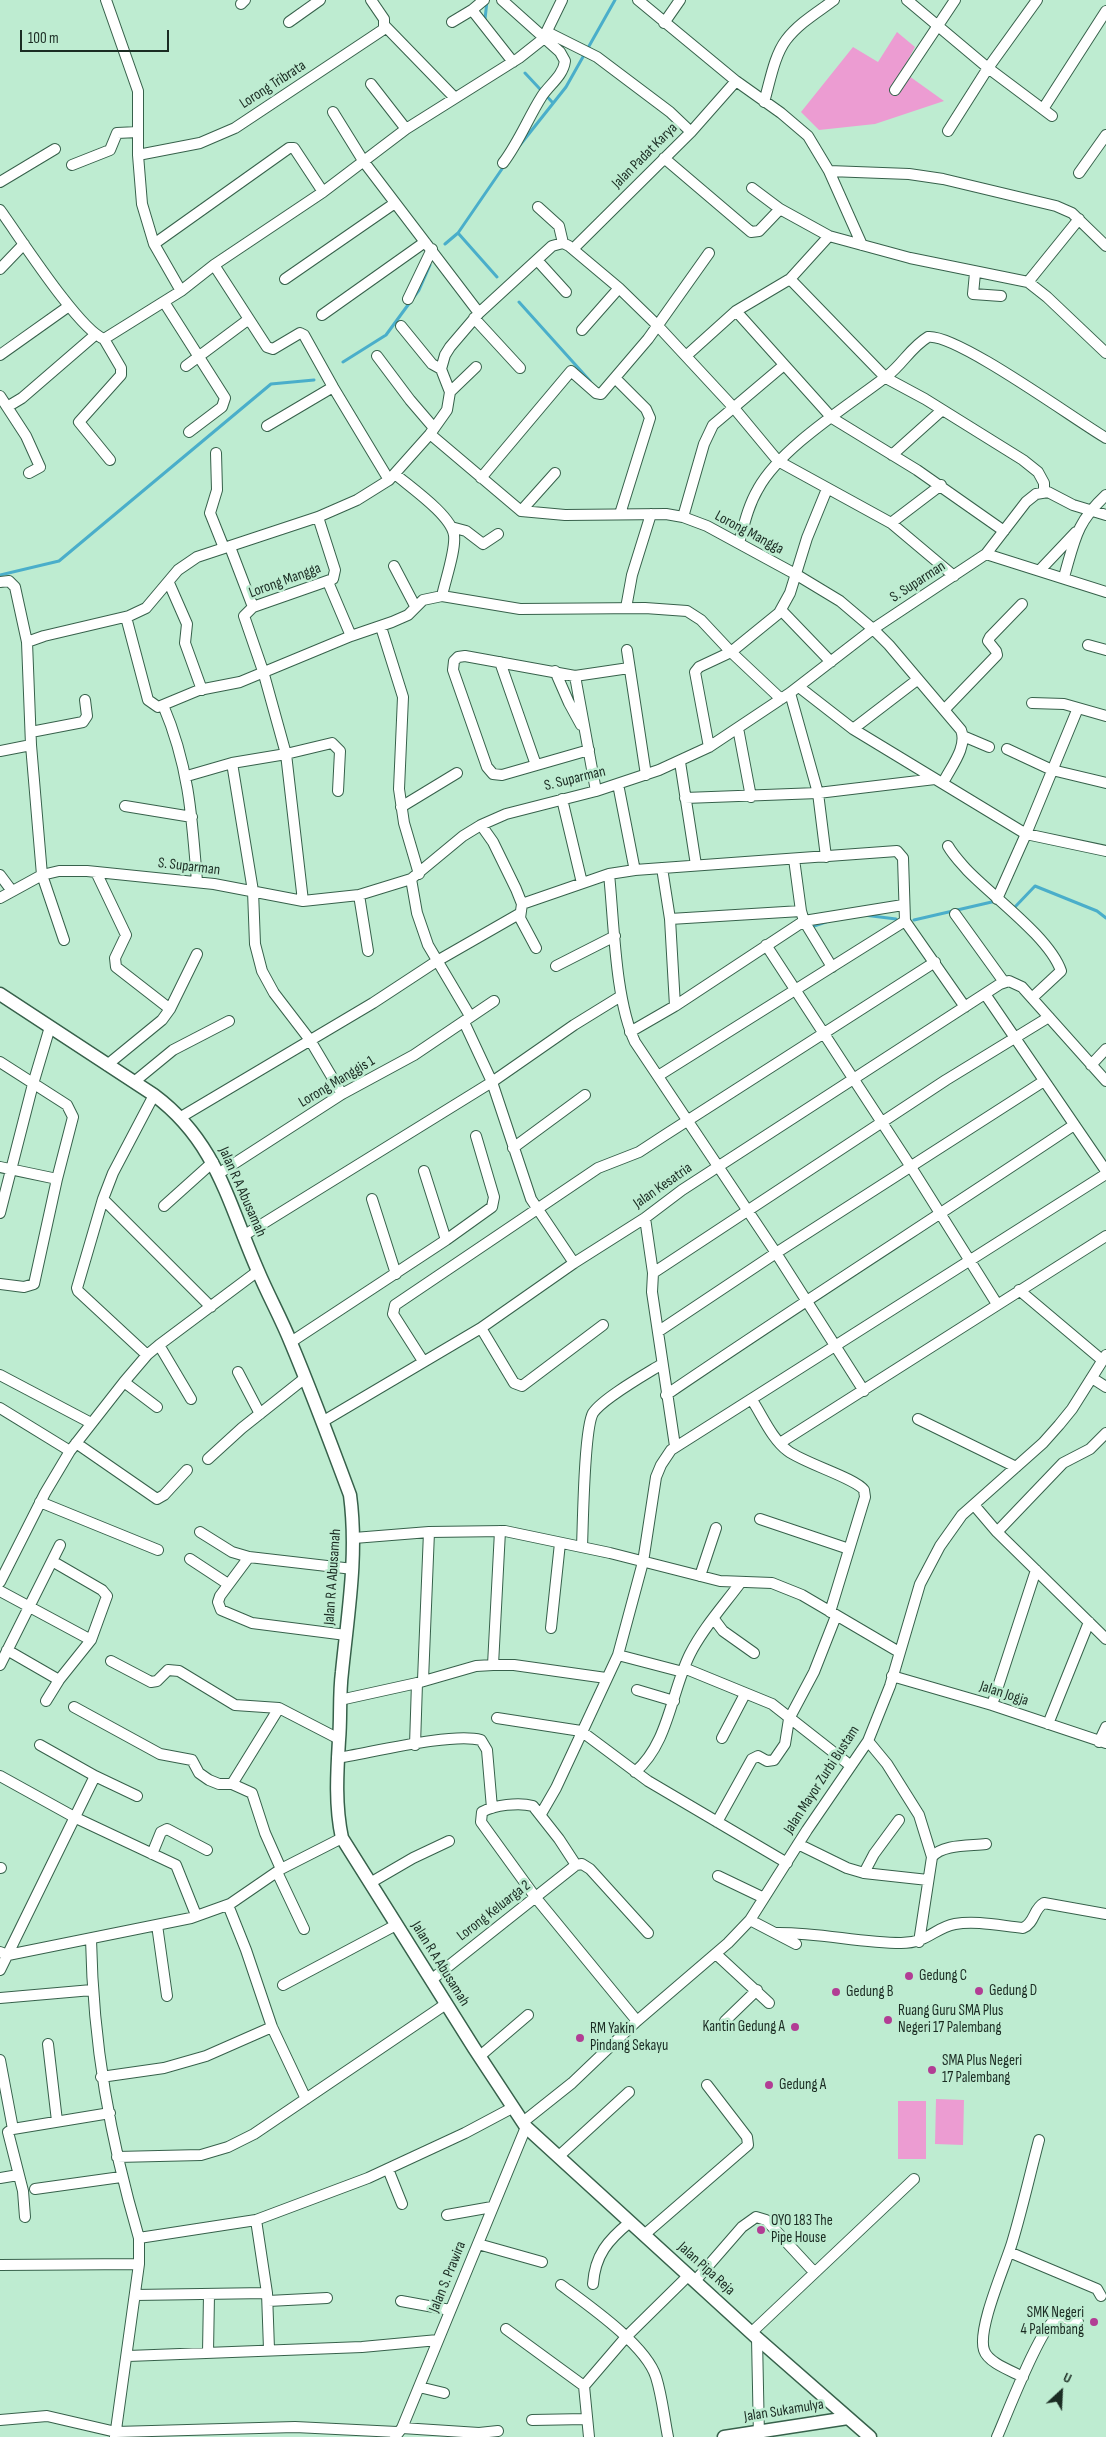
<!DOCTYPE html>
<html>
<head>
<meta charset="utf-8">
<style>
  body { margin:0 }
  #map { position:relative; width:1106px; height:2437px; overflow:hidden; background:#beecd1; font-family:"Sofia Sans Condensed",sans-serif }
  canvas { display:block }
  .north { position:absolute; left:1036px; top:2367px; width:50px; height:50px; -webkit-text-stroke:4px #beecd1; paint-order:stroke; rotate:25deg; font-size:14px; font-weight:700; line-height:20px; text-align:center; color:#1b2c23 }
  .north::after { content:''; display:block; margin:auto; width:18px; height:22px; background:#1b2c23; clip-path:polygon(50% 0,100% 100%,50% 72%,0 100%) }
  .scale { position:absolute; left:20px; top:30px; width:149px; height:22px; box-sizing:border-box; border:2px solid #1b2c23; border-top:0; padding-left:6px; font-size:15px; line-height:18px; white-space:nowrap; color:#1b2c23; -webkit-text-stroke:4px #beecd1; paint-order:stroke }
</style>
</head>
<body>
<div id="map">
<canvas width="1106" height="2437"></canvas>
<div class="north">U</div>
<div class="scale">100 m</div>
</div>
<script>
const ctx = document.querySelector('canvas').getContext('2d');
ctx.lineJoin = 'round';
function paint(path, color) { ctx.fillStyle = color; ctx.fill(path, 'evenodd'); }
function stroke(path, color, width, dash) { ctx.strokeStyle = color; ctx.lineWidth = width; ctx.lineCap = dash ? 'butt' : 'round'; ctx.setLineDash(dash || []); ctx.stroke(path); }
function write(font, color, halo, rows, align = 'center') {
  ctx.font = font + ' "Sofia Sans Condensed",sans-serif'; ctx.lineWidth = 5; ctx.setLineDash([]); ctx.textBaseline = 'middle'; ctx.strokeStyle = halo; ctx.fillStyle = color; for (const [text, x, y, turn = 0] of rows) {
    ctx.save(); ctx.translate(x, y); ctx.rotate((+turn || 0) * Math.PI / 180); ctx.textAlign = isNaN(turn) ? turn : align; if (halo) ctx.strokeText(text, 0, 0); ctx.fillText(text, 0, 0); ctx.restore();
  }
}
const green = new Path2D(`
  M 897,32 L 915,47 L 902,71 L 944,101 L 875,124 L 819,130 L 801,112 L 853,47 L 878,62 Z
  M 936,2099 L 964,2100 L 963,2145 L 935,2144 Z
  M 898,2101 L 926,2101 L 926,2159 L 898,2159 Z`);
const stream = new Path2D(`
  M 485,19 L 487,1
  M 525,73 L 553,103
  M 520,145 L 566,87 L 615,0
  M 458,233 L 497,277
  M 445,244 L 458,233 L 504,166
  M 519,302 L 590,381
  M 343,362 L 386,335 L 419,290 L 430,265
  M 0,575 L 59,561 L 271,384 L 314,380
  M 1013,907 L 1014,908 L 1035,886 L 1097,911 L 1106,918
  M 864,915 L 896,919
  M 914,920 L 996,901
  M 811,927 L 826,922`);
const minor = new Path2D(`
  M 106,0 L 138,91 L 138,155 L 142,204 L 154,244 L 181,291
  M 484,0 L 472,10 L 513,62
  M 502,0 L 560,52 L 565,61 C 563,76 550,84 542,96 C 528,118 519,142 503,163
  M 638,0 L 736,81 L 781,113 L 808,136 L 829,171 L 862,245
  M 907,0 L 988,68 L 1052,116
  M 241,4 L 245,0
  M 289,22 L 320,0
  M 452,22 L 472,10
  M 664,23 L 680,0
  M 385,26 L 454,97
  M 547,32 L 597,57 L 670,112 L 691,132
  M 371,84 L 406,129
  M 895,90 L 955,0
  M 764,102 C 770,82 774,56 786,40 C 799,23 818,12 834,0
  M 1043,109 L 1106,11
  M 333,112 L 364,162 L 479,313
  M 948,131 L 988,68 L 1037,0
  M 138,155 L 200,143 L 235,128 L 384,29 L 384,19 L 371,0
  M 664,158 L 751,232 L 759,231 L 780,209
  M 72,165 L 110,150 L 117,133 L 138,132
  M 829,171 L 909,174 L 943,179 L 1056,206 L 1072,213 L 1106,246
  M 1079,173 L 1106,135
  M 0,182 L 55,149
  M 752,188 L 780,209 L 829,236 L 910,258 L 1028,282 L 1047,297 L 1106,353
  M 538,207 L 559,226 L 563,243
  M 0,210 C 19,236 79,330 104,339 L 181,291 L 214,265 L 323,192 L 406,129 L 519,58 L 543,39 L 562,0
  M 154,244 L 289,148 L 294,148 L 323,192
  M 573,249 L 691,132 L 736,81
  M 537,260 L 566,292
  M 214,265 L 267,347 L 273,349 L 300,333 L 304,335 L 333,387 L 389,480
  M 0,269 L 24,244
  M 975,273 L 973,294 L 1001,296
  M 285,279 L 395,203
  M 790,279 L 886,378 L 925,399 L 1023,460 L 1038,472 L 1044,483 L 1044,492
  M 1028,282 L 1079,219
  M 408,299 L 432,249
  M 164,302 L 225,398 L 222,407 L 189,432
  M 736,311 L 832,418 L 917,470 L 1004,531
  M 322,315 L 425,242
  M 474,318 L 520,368
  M 401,326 L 432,364 L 441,369
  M 582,330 L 619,288
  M 104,339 L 121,368 L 121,375 L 79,422 L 110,460
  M 0,355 L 69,306
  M 377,356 L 410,400 L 434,428
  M 686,356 L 736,311 L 790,279 L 829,236
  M 186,366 L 249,319
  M 615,378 L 646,409 L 650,418 L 620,514
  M 450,392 L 476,367
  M 0,396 L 26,436 L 40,467 L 29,473
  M 7,407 L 22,398 L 95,335
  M 267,426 L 333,387
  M 430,434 L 521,511 L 565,515 L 666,514 L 683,517 L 707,526 L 797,575 L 840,601 L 873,629 L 889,645 L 961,730 C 968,747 950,768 943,783
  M 216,453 L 217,490 L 210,513 L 224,548
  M 892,455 L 941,411
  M 395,474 C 410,487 451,515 454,535 C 456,550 445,581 442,596
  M 481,478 L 571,371 L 596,393 L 601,394 L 648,339 L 709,253
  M 521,511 L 555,473
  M 683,517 L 704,444 L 713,425 L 784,365
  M 891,523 L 941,485
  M 451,527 L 466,531 L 483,544 L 498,534
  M 739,543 C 744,525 748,506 758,489 C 781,447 848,406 887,376 C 902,365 911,347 928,337 C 956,333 1075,420 1106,438
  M 230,547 L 253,607
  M 986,554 L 1106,592
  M 394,566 L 415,606
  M 1040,570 L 1076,532
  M 1064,577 C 1075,539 1076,523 1106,495
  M 0,582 L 9,581 L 15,587 L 27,642 L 31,745 L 42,875 L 64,940
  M 328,582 L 351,636
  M 169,583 L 187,624 L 185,643 L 202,690
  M 626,608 L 632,575 L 651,514
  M 781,610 L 831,662
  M 126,617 L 148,700 L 158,707 L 199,690 L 240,682 L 351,636 L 392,622 L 408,615 L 423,600 L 442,596 L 520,609 L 645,608 L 687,611 L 701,620 L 731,652 L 781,699
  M 381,627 L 403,697 L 399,789 L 404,823 L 419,874
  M 27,642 L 44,636 L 129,616 L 146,608 L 178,570 L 197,557 L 318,517 L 357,500 L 389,480 L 430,434 L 447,410 L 450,392 L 441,369 L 445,355 L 450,347 L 479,313 L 552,246 L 563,243 L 569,246 L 619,288 L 657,325 L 734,408 L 778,461 L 891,523 L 954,576
  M 1088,645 L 1106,650
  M 627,650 L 646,775
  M 500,662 L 536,765
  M 555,671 L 569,703 L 581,725
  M 575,676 L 596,791
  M 799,687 L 853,729 L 1026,834 L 1106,851
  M 790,693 L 818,793 L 826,857
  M 1032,703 L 1064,704 L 1106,716
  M 163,705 C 189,766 192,817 197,882
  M 945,709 L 997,655 L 996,651 L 988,641 L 990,637 L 1022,604
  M 738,728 L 751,797
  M 853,729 L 917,680
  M 31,732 L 83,722 L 87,716 L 85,700
  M 963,736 L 989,747
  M 709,747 L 695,672 L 699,667 L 731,652 L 779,613 L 790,593 L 807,538 L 827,489
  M 1007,749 L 1052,770 L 1106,783
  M 589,750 L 502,775 L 493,774 L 487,767 L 453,670 L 454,661 L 458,657 L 465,656 L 575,676 L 629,668
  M 0,751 L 31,745
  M 680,762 L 696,865
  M 232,763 L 253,891 L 255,944 L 262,971 L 274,993 L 310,1040 L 342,1094
  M 187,776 L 232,763 L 286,754 L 332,743 L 340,751 L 338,791
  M 618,784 L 634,866
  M 685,798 L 818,793 L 935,779
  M 562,799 L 582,883
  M 125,806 L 192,817
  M 401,807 L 457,773
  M 481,825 L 493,842 L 516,889 L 522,904 L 520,918 L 536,948
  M 948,846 C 953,855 960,862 967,870 C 993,897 1050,938 1061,971 L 1032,998
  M 794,859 L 801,911
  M 662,868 L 670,919 L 675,1006
  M 96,872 L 126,935 L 115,958 L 116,967 L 170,1009
  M 609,874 C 614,922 615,1000 635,1042 L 776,1253 L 864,1391
  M 0,875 L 12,891
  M 411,879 L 417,913 L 428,945 L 470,1016
  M 359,895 L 368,951
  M 0,898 L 42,875 L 59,871 L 87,871 L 214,884 L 303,901 L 359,895 L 411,879 L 463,836 L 481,825 L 506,814 L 596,791 L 659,770 L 709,747 L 790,693 L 873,629 L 986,554 L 1026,502 L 1036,494 L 1048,492 L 1073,505 L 1106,515
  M 997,899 L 1026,834 L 1078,708
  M 303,901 L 286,754 L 263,671 L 244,616 L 253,607 L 333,579 L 335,570 L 318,517
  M 522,904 L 609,874 L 635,870 L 897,851 L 903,858 L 905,921 L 965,1007
  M 955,914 L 1004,982
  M 670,919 L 801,911 L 804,921 L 903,905
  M 766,945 L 911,1167 L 997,1304
  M 556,966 L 615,936
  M 985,994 L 1106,1171
  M 464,1022 L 492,1082 L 531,1199 L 574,1263
  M 630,1032 L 675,1006 L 804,921 L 832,967
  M 0,1062 L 67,1105 L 73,1117 L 57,1179 L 34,1284 L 24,1287 L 0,1284
  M 107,1065 L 162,1020 L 170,1009 L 197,954
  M 1091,1065 L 1106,1049
  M 658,1076 L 905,921
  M 134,1082 L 173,1050 L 229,1021
  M 181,1117 L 373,1003 L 437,961 L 519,914
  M 513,1148 L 585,1095
  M 0,1167 L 57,1179
  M 424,1171 L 446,1240
  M 218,1174 L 342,1094 L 414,1055 L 494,1001
  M 103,1199 L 211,1307
  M 372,1199 L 396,1274
  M 164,1206 L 213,1162
  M 0,1213 L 33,1084 L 50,1027
  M 645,1218 L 653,1273 L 652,1292 L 675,1446
  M 243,1236 L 492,1082 L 574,1025 L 621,996
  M 653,1273 L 946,1080 L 1049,1017
  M 1019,1290 L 1102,1360
  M 481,1328 L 514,1383 L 522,1386 L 603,1325
  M 659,1331 L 776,1253 L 1044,1081
  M 291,1342 L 446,1240 L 492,1207 L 494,1197 L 476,1136
  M 159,1345 L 191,1399
  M 147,1355 L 78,1291 L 77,1288 L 103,1199 L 113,1173 L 154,1095
  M 423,1361 L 393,1314 L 395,1305 L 598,1168 L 639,1152 L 665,1135 L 935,962
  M 238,1372 L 260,1414
  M 0,1375 L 91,1423
  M 1092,1378 L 1106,1387
  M 124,1382 L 157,1407
  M 666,1395 C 801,1303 938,1216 1074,1125
  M 752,1400 C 763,1417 772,1439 788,1451 C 806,1464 855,1478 864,1490 L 865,1497 L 830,1612
  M 0,1408 L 70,1451
  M 918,1419 L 1016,1467
  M 322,1422 L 481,1328 L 574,1263 L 645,1218 L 682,1190 L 1000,984 L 1009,981 L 1022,987 L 1106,1081
  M 76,1443 L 157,1499 L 164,1495 L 187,1470
  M 780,1443 L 1106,1236
  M 208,1459 L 242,1428 L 305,1378
  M 40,1502 L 158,1550
  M 974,1505 L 997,1532 L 1106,1639
  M 760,1519 L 849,1549
  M 200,1532 L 232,1552 L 249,1557 L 353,1569
  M 997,1532 L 1063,1463 L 1090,1449 L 1106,1433
  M 354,1538 L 429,1532 L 505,1531 L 610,1553 L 720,1581 L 772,1583 L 802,1595 L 899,1652
  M 582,1547 C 583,1524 584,1429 593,1413 C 603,1398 646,1374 662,1364
  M 249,1557 L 220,1596 L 218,1602 L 221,1610 L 252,1623 L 346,1635
  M 190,1559 L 228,1584
  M 700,1576 L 716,1528
  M 0,1582 L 45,1493 L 70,1451 L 124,1382 L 147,1355 L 159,1345 L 258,1271
  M 0,1591 L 91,1640
  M 714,1619 L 723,1631 L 754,1653
  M 551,1628 L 560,1543
  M 7,1650 L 59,1680 L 91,1640 L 107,1596 L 102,1590 L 52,1561
  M 618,1655 L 683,1672
  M 111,1661 L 151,1682 L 157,1681 L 168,1670 L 179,1671 L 235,1705 L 279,1708 L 339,1739
  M 0,1665 L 60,1545
  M 493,1665 L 500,1531
  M 684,1668 L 772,1704 L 851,1766
  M 892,1676 L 992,1705 L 1106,1743
  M 423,1680 L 429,1532
  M 637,1690 L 674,1701
  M 340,1700 L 417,1683 L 476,1666 L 493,1665 L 514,1665 L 606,1678
  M 46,1701 L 59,1680
  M 992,1705 L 1036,1570
  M 74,1707 L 160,1754 L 192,1760 L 199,1773 L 209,1780 L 219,1784 L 232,1784
  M 279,1708 L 232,1784 L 252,1793 L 265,1833 L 281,1869
  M 497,1718 L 581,1731 L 648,1781 L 787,1863
  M 1048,1724 L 1089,1622
  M 722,1738 L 745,1694
  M 868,1741 L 887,1764 L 919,1815 L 932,1857
  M 1099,1742 L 1106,1727
  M 40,1745 L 95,1776 L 137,1796
  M 415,1745 L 417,1683
  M 337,1758 C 370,1753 452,1732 481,1740 L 487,1750 L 492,1808
  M 635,1772 C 669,1743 671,1692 690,1654 C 703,1628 724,1605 741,1582
  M 0,1776 L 76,1818 L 176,1865 L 196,1915
  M 541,1814 L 556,1788 L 618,1655 L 643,1562 L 656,1477 L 661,1465 L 671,1450 L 1106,1174
  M 717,1822 L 752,1759 L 758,1756 L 767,1761 L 774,1760 L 785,1744 L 789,1719 L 814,1672 L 836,1616
  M 798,1844 L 847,1868 L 864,1873 L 928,1880
  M 152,1854 L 161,1832 L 167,1829 L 207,1850
  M 576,1865 L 559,1839 L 533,1806 C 519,1802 494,1805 482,1812 L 481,1822 L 536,1898 L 637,2021
  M 576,1865 L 582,1864 L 590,1869 L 648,1933
  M 0,1868 L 1,1868
  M 277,1872 L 304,1929
  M 864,1873 L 874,1854 L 899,1820
  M 718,1876 L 764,1898
  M 370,1883 L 413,1858 L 449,1841
  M 228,1905 L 246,1950 L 272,2027 L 306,2099
  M 750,1920 L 796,1944
  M 157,1925 L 167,1996
  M 775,1933 C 818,1932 859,1943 901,1943 C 928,1943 934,1928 955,1924 C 976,1920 1002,1926 1023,1928 C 1035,1923 1033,1909 1044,1903 L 1106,1914
  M 91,1939 C 93,2044 110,2139 139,2238
  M 919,1942 L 932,1857 C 942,1844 970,1846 986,1844
  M 0,1952 L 8,1955 L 191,1918 L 230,1904 L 281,1869 L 342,1838
  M 716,1954 L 769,2003
  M 0,1970 L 95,1776
  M 431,1980 L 576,1865
  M 283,1985 L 396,1925
  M 0,1998 L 92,1990
  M 725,2021 L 757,1990
  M 48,2044 L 57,2121
  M 480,2056 L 528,2015
  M 0,2060 L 13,2129
  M 101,2077 L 164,2068 L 206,2056 L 272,2027
  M 523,2122 L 572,2083 L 637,2021 L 728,1943 L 750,1920 L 807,1830 L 868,1741 L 890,1686 L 920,1584 L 940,1546 L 962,1515 L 1043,1443 L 1059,1425 L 1072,1409 L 1106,1355
  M 559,2156 L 629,2092
  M 117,2157 L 201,2155 L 228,2147 L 254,2134 L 446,2004
  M 388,2169 L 402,2204
  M 0,2178 L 18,2175
  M 35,2189 L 121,2177
  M 447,2215 L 492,2207
  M 25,2217 L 23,2191 L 8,2132 L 13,2129 L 110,2113
  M 256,2220 L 267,2293 L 269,2349
  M 644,2235 L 748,2145 L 747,2137 L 707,2085
  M 478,2244 L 542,2262
  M 1009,2252 L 1097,2289 L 1101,2296
  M 0,2265 L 139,2264
  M 695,2281 L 742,2227 L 756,2217 L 766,2220 L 814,2272
  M 593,2284 C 595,2255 608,2240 630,2222
  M 561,2285 C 588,2305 646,2345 656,2377 C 662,2396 664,2417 668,2437
  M 135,2295 L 267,2293
  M 268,2301 L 327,2298
  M 401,2301 L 450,2310
  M 506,2329 L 584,2386
  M 752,2332 L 914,2179
  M 757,2338 L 759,2437
  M 208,2352 L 209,2295
  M 128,2356 L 362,2347 L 438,2340
  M 1023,2377 C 1012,2371 988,2363 984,2350 C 977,2329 1005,2266 1012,2243 C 1022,2210 1030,2174 1039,2140
  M 419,2387 L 444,2393
  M 0,2420 L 47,2416 L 116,2432 L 295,2427 L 397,2432
  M 532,2420 L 586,2419
  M 402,2428 L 479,2433 L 498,2431
  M 115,2437 L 139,2264 L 139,2238 L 256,2220 L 368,2178 L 465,2133 L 512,2108
  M 395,2437 L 402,2428 L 526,2127
  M 589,2437 L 584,2386 L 626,2337 L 689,2275
  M 997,2437 C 1006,2417 1040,2327 1056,2319 C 1062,2316 1071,2320 1078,2322`);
const tertiary = new Path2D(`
  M 0,994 L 154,1095 C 217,1142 228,1203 258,1271 C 268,1295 281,1318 291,1343 C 312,1393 331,1444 350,1495 C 358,1555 348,1612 342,1672 C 339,1695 341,1718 339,1740 C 337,1773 335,1806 342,1838 L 474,2048 L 526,2127 L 757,2338 L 870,2437
  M 724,2437 L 848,2418`);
const markers = [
  [909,1976,5,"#b23d94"],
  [979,1991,5,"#b23d94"],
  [836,1992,5,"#b23d94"],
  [888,2020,5,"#b23d94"],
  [795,2027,5,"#b23d94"],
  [580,2038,5,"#b23d94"],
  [932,2070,5,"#b23d94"],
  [769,2085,5,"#b23d94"],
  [761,2230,5,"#b23d94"],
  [1094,2322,5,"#b23d94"]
];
const streetNames = [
  ["Lorong Tribrata",273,85,-33],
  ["Jalan Padat Karya",645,156,-45],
  ["Lorong Mangga",749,533,28],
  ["Lorong Mangga",285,581,-20],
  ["S. Suparman",918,582,-33],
  ["S. Suparman",575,779,-14],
  ["S. Suparman",189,867,7],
  ["Lorong Manggis 1",337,1082,-31],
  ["Jalan Kesatria",663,1186,-35],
  ["Jalan R A Abusamah",242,1192,66],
  ["Jalan R A Abusamah",333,1577,-86],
  ["Jalan Jogja",1004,1694,18],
  ["Jalan Mayor Zurbi Bustam",822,1780,-57],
  ["Lorong Keluarga 2",494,1911,-38],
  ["Jalan R A Abusamah",440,1964,58],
  ["Jalan Pipa Reja",706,2269,42],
  ["Jalan S. Prawira",448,2277,-68],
  ["Jalan Sukamulya",784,2411,-9]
];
const poiNames = [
  ["Gedung C",919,1976],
  ["Gedung D",989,1991],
  ["Gedung B",846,1992],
  ["Ruang Guru SMA Plus",898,2011],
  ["Negeri 17 Palembang",898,2028],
  ["Kantin Gedung A",785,2027,"right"],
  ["RM Yakin",590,2029],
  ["Pindang Sekayu",590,2046],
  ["SMA Plus Negeri",942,2061],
  ["17 Palembang",942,2078],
  ["Gedung A",779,2085],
  ["OYO 183 The",771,2221],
  ["Pipe House",771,2238],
  ["SMK Negeri",1084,2313,"right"],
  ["4 Palembang",1084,2330,"right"]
];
paint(green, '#ec9cd2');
stroke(stream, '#4aaeca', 3);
stroke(minor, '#37614b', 12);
stroke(tertiary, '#37614b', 15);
stroke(minor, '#fff', 10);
stroke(tertiary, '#fff', 12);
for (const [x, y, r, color] of markers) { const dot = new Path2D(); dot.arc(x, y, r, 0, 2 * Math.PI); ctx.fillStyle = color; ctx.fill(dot); stroke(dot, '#beecd1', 2); }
write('15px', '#1b2c23', '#beecd1', streetNames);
write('15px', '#1b2c23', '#beecd1', poiNames, 'left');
</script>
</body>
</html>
